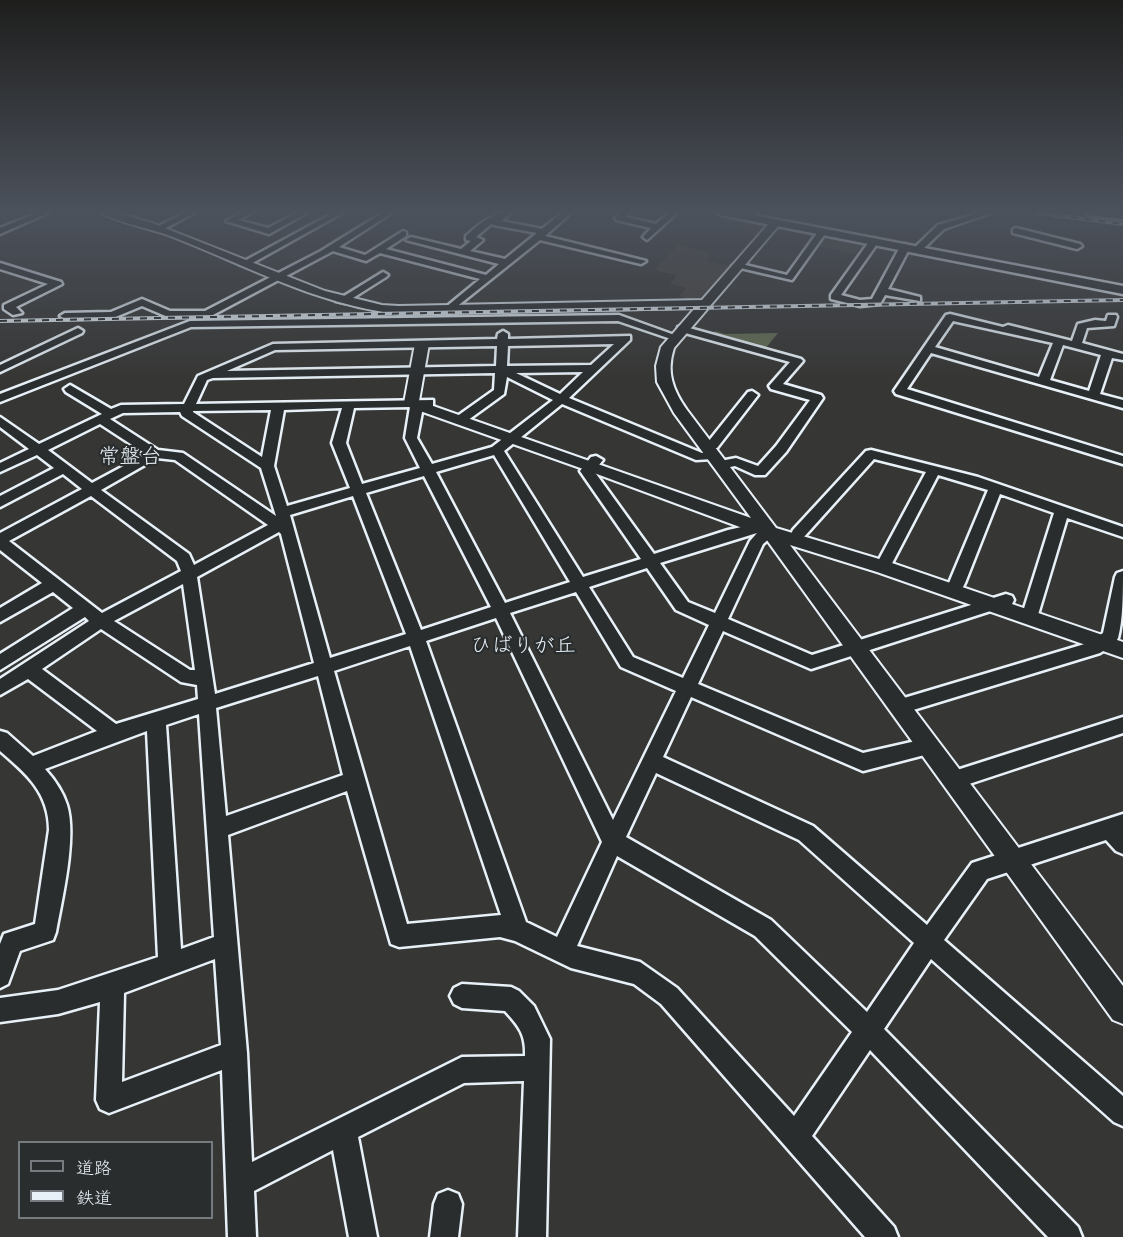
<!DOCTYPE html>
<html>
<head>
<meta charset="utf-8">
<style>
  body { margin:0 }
  #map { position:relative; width:1123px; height:1237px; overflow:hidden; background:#363634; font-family:"Patrick Hand","Klee One",sans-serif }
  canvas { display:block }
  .legend { position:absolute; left:18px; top:1141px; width:195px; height:78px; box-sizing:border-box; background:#2a2d2e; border:2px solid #767b7f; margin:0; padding:8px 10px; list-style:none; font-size:18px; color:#e8f1f8 }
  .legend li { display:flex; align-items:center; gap:12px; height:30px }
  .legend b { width:30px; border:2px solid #767b7f }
</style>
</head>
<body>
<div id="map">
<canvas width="1123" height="1237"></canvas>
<ul class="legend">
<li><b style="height:8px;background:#2a2d2e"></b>道路</li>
<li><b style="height:8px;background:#e8f1f8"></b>鉄道</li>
</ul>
</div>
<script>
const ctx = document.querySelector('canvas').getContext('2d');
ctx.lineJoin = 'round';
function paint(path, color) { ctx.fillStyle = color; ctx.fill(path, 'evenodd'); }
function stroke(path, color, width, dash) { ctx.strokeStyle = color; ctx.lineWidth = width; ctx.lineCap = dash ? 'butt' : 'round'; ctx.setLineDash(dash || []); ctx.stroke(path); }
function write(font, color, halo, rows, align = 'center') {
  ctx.font = font + ' "Patrick Hand","Klee One",sans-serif'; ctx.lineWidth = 4.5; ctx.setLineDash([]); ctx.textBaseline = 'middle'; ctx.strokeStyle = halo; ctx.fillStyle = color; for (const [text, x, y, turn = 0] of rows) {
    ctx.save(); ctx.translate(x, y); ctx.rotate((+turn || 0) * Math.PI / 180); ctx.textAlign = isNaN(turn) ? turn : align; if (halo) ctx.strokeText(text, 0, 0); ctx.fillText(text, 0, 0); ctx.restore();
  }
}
const built = new Path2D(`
  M 1019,212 L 1083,213 L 1123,218 L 1123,226 Z
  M 730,216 L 764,223 L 767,226 L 758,236 L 743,233 L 746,227 L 723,222 Z
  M 825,235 L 866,244 L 859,255 L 817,246 Z
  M 678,245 L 711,253 L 706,261 L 730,266 L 698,302 L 679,296 L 686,288 L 670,284 L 677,275 L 654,270 Z`);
const green = new Path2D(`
  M 715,331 L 725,334 L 778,333 L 765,349 L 714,336 L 712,334 Z`);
const minor = new Path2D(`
  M 40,212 L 50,212 L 0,234 L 0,228 Z
  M 186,212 L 196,212 L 162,230 L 155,228 Z
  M 243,212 L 253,212 L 238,220 L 268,228 L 299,212 L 308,212 L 269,234 L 226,221 Z
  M 335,212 L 344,212 L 247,266 L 239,264 Z
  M 384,212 L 393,212 L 339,247 L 365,255 L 403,231 L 406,232 L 406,236 L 386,249 L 486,275 L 499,264 L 406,240 L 411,237 L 461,249 L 471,241 L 466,240 L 466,236 C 478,225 496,210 512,212 L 501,221 L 542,229 L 563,212 L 572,212 L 545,236 L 646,261 L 641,264 L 540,240 L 450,312 L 445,309 L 446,307 L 480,279 L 380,253 L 366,261 L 333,251 L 211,316 L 168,317 L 142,306 L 113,318 L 65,319 L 60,316 L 65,313 L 111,312 L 142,299 L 170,311 L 205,311 L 321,251 ZM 491,224 L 494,225 L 537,233 L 505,259 L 470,251 L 483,240 L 476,237 Z
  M 621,212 L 630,212 L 625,217 L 656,224 L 670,212 L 678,212 L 647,240 L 643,237 L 651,228 L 616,220 L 615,218 Z
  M 749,212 L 757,212 L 751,219 L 745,219 L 744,217 Z
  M 983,212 L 994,212 L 944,229 L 920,252 L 912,250 L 938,225 Z
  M 1085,212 L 1123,213 L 1123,219 L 1089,215 Z
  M 1016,228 L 1080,244 L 1082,246 L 1077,249 L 1013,233 L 1013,229 Z
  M 820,229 L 827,231 L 792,280 L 732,266 L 737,263 L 787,275 Z
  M 874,238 L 879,241 L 841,295 L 860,300 L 872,299 L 900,247 L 905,244 L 910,247 L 888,289 L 920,297 L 920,301 L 885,295 L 880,304 L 860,306 L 831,299 L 831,295 L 871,239 Z
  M 0,263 L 61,282 L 62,284 L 16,307 L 22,313 L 13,315 L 4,309 L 4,305 L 48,284 L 0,269 Z
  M 383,272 L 388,275 L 386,277 L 345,303 L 336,301 Z
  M 950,314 L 1003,327 L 1008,325 L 1072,341 L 1078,324 L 1095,320 L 1106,321 L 1108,315 L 1116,315 L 1117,317 L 1114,326 L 1087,328 L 1082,343 L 1123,354 L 1123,360 L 1112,358 L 1100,394 L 1123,400 L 1123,408 L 931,353 L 907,389 L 1123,456 L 1123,464 L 896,394 L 894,391 L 946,315 ZM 953,321 L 1053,343 L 1039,377 L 935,347 ZM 1063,345 L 1101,355 L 1089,391 L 1050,380 Z
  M 619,315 L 680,337 L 679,339 L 671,339 L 618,321 L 191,327 L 0,402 L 0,394 L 190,321 Z
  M 682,326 L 801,359 L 803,361 L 783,384 L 821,395 L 823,398 L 786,452 L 765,475 L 755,475 L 735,466 L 720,469 L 713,465 L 715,462 L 736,458 L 758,466 L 776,446 L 810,400 L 771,389 L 769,386 L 790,362 L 678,331 L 678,327 Z
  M 78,328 L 83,331 L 82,333 L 0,372 L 0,365 Z
  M 503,331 L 508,334 L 508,339 L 630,336 L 630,340 L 569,398 L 702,453 L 712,451 L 719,455 L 712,459 L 696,460 L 562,404 L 504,451 L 583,577 L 641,559 L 580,471 L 591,457 L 596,456 L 603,460 L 594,471 L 654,554 L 728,530 L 759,523 L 766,528 L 775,528 L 777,532 L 763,544 L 728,619 L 812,655 L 1006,594 L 1012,596 L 1014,600 L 1012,604 L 811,669 L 723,631 L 698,684 L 863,753 L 929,738 L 936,740 L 939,746 L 936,752 L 863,771 L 691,697 L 663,757 L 813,826 L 927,925 L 972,863 L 1123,814 L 1123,854 L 1116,851 L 1106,840 L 987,879 L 944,940 L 1123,1096 L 1123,1126 L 1114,1122 L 931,959 L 884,1029 L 1078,1227 L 1082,1237 L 1048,1237 L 870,1050 L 812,1136 L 894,1227 L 898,1237 L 865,1237 L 661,1004 L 634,984 L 571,968 L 515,941 L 500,937 L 399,947 L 391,944 L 347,791 L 228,835 L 247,1053 L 252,1162 L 462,1057 L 525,1056 C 526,1035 519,1026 505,1011 L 462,1008 L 454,1004 L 450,996 L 454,988 L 462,984 L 511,987 L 519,991 L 534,1006 L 550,1039 L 546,1237 L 518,1237 L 524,1081 L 464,1083 L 358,1137 L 377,1237 L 349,1237 L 333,1150 L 254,1191 L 256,1237 L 228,1237 L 222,1070 L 109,1113 L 100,1109 L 96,1100 L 100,1002 L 58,1014 L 0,1022 L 0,998 L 58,990 L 158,957 L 147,731 L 45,769 C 54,779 63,792 67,805 C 77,837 62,899 56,932 L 53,940 L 20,951 L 8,984 L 0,988 L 0,944 L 4,934 L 35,924 L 49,830 C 49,793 27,774 0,751 L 0,731 L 7,733 L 33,756 L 97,731 L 28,679 L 0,695 L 0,679 L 89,621 L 85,617 L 0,670 L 0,654 L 73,608 L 53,592 L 0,622 L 0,608 L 42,583 L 0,550 L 0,533 L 82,489 L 63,474 L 0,507 L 0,496 L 54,468 L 37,455 L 0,472 L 0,463 L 29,449 L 0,427 L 0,417 L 39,444 L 102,414 L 66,392 L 64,389 L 70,385 L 111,409 L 121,405 L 184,404 L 198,376 L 273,344 L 497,339 L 498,334 ZM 614,344 L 591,365 L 507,366 L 508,346 ZM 497,346 L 496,366 L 227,371 L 275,350 ZM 583,372 L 560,394 L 516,373 ZM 495,373 L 494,390 L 456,417 L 454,420 L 456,423 L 464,423 L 504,394 L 507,377 L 553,400 L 492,447 L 432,464 L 417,438 L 423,407 L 433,406 L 433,400 L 196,404 L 207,380 L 213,378 ZM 410,407 L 405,438 L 420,468 L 362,484 L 346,443 L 354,408 ZM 342,408 L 332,443 L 350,488 L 287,506 L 274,466 L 284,410 ZM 271,410 L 262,457 L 193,412 L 193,411 ZM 180,412 L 182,416 L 261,468 L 276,516 L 183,453 L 158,450 L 110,419 L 123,413 ZM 100,424 L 146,454 L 92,483 L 48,450 ZM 494,455 L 570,582 L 505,603 L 436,472 ZM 157,458 L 175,460 L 268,525 L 194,565 L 189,554 L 101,490 ZM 424,476 L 491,607 L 421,630 L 366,493 ZM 91,496 L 177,561 L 181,571 L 102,613 L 9,541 ZM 353,496 L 406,634 L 330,658 L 290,515 ZM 279,532 L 281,534 L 314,663 L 215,694 L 197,577 ZM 757,533 L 750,541 L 715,613 L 688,602 L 660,563 ZM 647,568 L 676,610 L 709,625 L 683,678 L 633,657 L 589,587 ZM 183,584 L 195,670 L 190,670 L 114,621 ZM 576,592 L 621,667 L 676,691 L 613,820 L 510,613 ZM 496,618 L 602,842 L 557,937 L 526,922 L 426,641 ZM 101,629 L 181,682 L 197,685 L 198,699 L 116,724 L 42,669 ZM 410,646 L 501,915 L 407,924 L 334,671 ZM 318,676 L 343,775 L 226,816 L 216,708 ZM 199,714 L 214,937 L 181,949 L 166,725 ZM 656,773 L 799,840 L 914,943 L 867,1012 L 771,920 L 626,837 ZM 617,856 L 755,936 L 852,1032 L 794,1116 L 677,988 L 640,962 L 577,946 ZM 215,959 L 221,1045 L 122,1082 L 124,993 Z
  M 752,391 L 758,395 L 717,448 L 701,449 L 699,446 L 701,443 L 708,442 L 748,392 Z
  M 871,450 L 978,477 L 1123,527 L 1123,537 L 1067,518 L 1037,618 L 1035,622 L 1029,624 L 1023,622 L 1021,618 L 1054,513 L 1000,494 L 965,583 L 963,587 L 951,587 L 949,583 L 988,490 L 938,475 L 888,571 L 878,571 L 875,567 L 926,472 L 874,459 L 803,538 L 793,538 L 791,534 L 793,530 L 866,451 Z
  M 1123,571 C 1123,591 1123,620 1118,638 C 1115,644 1106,649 1100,653 L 900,714 L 894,711 L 891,706 L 894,701 L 1088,643 L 1103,633 L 1115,577 L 1117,573 Z
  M 1123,717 L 1123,733 L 954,789 L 947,786 L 944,780 L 947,774 L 954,771 Z
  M 448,1190 L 458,1194 L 462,1204 L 458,1237 L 430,1237 L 434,1204 L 438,1194 Z`);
const tertiary = new Path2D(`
  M 100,212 L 115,212 L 152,223 L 325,291 L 382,305 L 399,306 L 702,300 L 772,220 L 780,220 L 780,224 L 674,348 C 666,372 673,390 687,410 L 776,528 L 889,562 L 1123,642 L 1123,658 L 877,572 L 790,545 L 1123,986 L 1123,1024 L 1113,1020 L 764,536 L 586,470 L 406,406 L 404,403 L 415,344 L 417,341 L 427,341 L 429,344 L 419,401 L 751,518 L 674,413 L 657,382 L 656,366 L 661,347 L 695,308 L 399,314 C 316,305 242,263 165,234 C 149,229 111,220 100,212 Z`);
const secondary = new Path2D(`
  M 715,212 L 737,212 L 1123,286 L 1123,294 L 721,215 Z`);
const rail = new Path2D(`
  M 1029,212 L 1123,224
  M 0,321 L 1123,300`);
const neighbourhoodNames = [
  ["常盤台",130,457],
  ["ひばりが丘",523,646]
];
paint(built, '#44413c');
paint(green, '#616b51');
stroke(minor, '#e8f1f8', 5);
stroke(tertiary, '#e8f1f8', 4);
stroke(secondary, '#e8f1f8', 5);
paint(minor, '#2a2d2e');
paint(tertiary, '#2a2d2e');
paint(secondary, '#2a2d2e');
stroke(rail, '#e8f1f8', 4);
stroke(rail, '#2a2d2e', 2, [7]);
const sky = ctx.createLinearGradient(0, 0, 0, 385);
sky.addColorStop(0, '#1e1e1d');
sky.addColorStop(0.55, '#4c525c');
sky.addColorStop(1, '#4c525c00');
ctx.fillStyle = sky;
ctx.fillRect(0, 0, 1123, 385);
write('21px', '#e8f1f8', '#2a2d2e', neighbourhoodNames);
</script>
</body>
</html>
